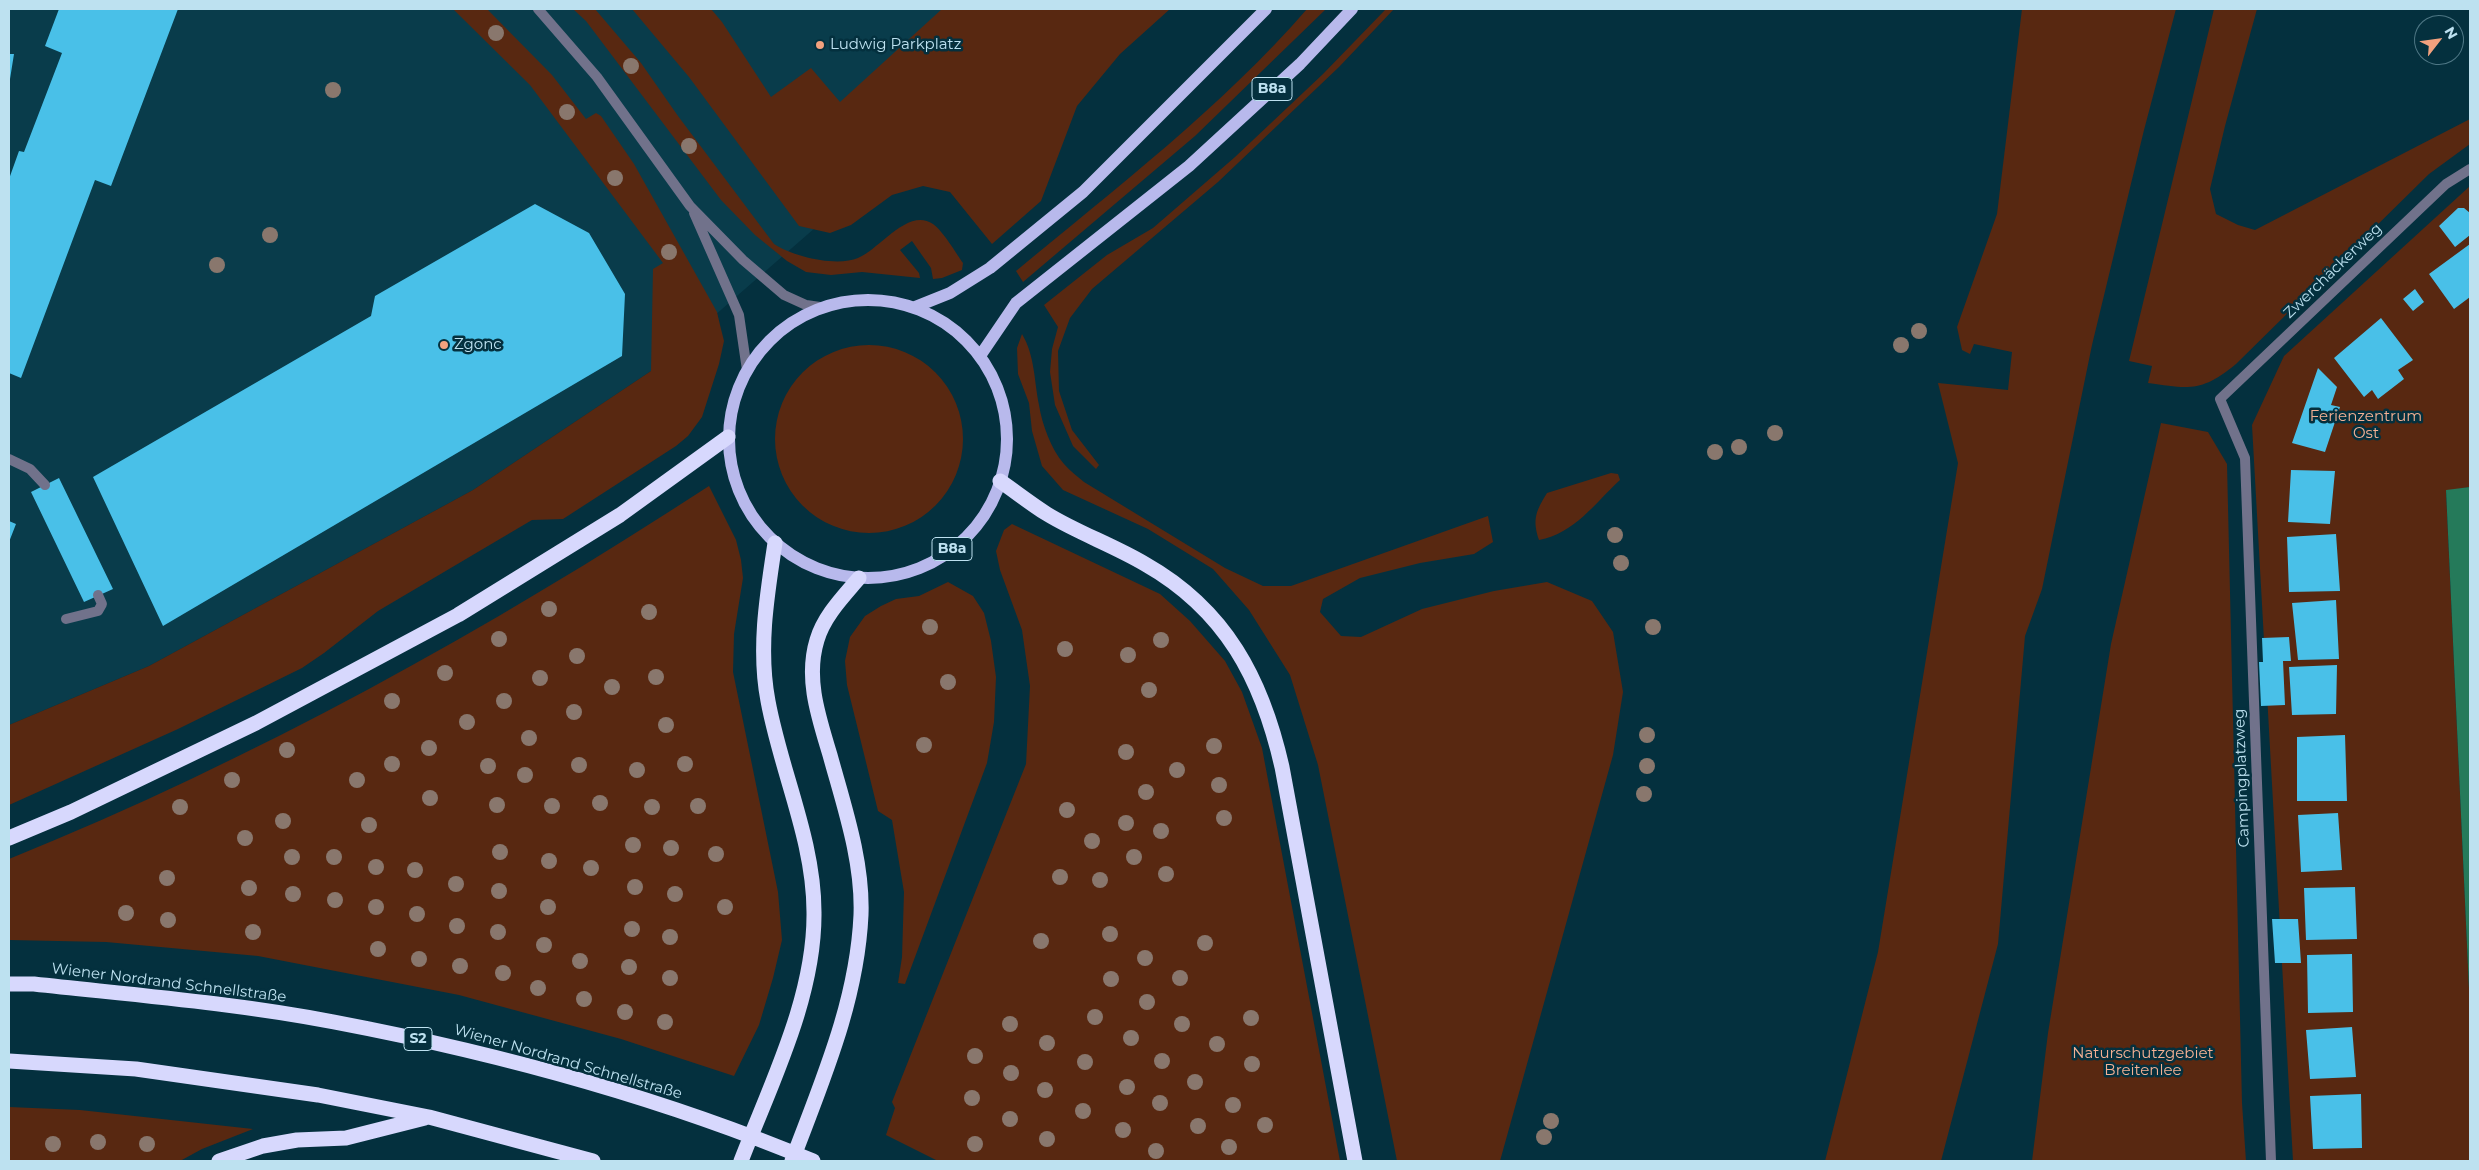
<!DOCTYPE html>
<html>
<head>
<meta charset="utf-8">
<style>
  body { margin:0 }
  #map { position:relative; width:2479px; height:1170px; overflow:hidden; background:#04303e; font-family:Montserrat,sans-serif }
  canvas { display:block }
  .frame { position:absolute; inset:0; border:10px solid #bde1f0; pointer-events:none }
  .north { position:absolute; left:2414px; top:15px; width:50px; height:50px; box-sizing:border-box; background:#04303e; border:1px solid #4e7785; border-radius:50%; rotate:60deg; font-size:14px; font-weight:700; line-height:20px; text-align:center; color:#bde1f0 }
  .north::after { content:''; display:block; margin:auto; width:18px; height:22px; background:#f2a17e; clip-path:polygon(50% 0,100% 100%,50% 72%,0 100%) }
</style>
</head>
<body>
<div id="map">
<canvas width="2479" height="1170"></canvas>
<div class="frame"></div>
<div class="north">N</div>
</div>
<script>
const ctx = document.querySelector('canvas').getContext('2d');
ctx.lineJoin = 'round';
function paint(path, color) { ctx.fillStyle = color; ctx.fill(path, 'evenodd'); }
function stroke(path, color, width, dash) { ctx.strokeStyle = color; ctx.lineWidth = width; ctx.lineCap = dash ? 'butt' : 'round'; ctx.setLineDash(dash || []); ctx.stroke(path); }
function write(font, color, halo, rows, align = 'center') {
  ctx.font = font + ' Montserrat,sans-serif'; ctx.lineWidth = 5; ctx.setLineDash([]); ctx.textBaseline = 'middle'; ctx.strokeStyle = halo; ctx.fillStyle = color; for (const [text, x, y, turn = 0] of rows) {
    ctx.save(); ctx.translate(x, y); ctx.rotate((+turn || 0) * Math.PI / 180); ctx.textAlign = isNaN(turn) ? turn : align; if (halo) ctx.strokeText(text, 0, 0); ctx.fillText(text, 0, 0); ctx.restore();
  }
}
const built = new Path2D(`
  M 9,9 L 1047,9 L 886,166 L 651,371 L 473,490 L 149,666 L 9,725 Z`);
const green = new Path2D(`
  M 453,9 L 487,9 L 552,75 L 586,119 L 596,113 L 601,116 L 634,164 L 717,312 L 720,325 L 724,341 L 719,364 L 702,417 L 688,436 L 676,446 L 563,519 L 532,520 L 378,611 L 324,653 L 302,668 L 178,729 L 9,805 L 9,725 L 149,666 L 473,490 L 651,371 L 653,269 L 663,263 L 530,85 Z
  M 573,9 L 595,9 L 641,63 L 678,116 L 774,244 C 794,257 837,267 858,258 C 880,249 908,207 933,224 C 943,231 956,253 963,263 L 962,270 L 942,278 L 933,279 L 931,268 L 912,241 L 900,250 L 919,273 L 920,278 L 862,272 L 831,275 L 806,272 L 787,261 L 755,235 L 721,200 L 586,21 Z
  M 632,9 L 711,9 L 722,22 L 771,97 L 811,68 L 840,102 L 942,9 L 1170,9 L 1120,54 L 1077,106 L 1041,201 L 992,244 L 950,192 L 923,186 L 892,195 L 851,225 L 830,233 L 799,226 L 689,77 Z
  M 1307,9 L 1326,9 L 1195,136 L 1023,282 L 1016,271 C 1116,188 1222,107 1307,9 Z
  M 1386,9 L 1394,9 L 1339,67 L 1218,182 L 1092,289 L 1070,318 L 1058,351 L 1059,391 L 1072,430 L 1099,465 L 1096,469 L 1073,446 L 1055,405 L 1050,372 L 1052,349 L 1058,327 L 1044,305 L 1107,255 L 1153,228 L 1235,157 L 1323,74 Z
  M 2022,9 L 2176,9 L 2144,130 L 2092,345 L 2042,589 L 2025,636 L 1998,944 L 1941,1161 L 1825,1161 L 1878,952 L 1958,463 L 1938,383 L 2008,390 L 2012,352 L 1974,344 L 1970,354 L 1962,350 L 1957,327 L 1997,214 Z
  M 2214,9 L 2257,9 L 2225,126 L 2210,189 L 2216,214 L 2238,225 L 2255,230 L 2470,119 L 2470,144 L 2429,174 L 2236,364 C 2202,392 2190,389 2148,383 L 2152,366 L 2129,361 Z
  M 2470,186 L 2470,487 L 2446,491 L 2470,1010 L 2470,1161 L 2293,1161 L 2252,425 L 2284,356 Z
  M 1022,334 C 1035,356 1034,380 1039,405 C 1042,424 1051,449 1064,464 C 1070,471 1078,477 1084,482 L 1225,568 L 1263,586 L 1291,586 L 1488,516 L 1493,542 L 1474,554 L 1420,563 L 1360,578 L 1323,599 L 1320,612 L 1341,636 L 1361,637 L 1422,609 L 1494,591 L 1547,582 L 1592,601 L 1613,632 L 1623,692 L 1613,755 L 1500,1161 L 1397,1161 L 1318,765 L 1290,675 L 1249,610 L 1213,569 L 1148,529 L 1063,490 L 1042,466 L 1032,431 L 1029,403 L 1018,374 L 1017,348 Z
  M775 439a94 94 0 1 1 188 0a94 94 0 1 1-188 0Z
  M 2161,423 L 2208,432 L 2227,464 L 2242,1103 L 2246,1161 L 2032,1161 L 2048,1033 L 2111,644 Z
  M 1611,473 L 1618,474 L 1620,480 C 1594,504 1575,533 1539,540 C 1532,519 1536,511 1547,493 Z
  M 709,486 L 736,540 L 741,560 L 743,578 L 734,634 L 733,672 L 778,892 L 782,940 L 773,978 L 759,1025 L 734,1076 L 621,1039 L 459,995 L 258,956 L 106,942 L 9,940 L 9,859 C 254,760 488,630 709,486 Z
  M 1012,524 L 1160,594 L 1190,621 L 1225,661 L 1242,692 L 1262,748 L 1340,1161 L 938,1161 L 886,1135 L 895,1108 L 892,1102 L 1026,764 L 1030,686 L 1022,630 L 1000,570 L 996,551 L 1004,530 Z
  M 948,582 L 973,596 L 984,613 L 991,641 L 996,677 L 994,722 L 987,763 L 905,984 L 898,983 L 902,957 L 904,892 L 892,820 L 878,811 L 847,685 L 845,661 L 850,637 L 865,616 L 881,606 L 896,599 L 919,596 Z
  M 9,1107 L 80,1110 L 253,1129 L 202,1149 L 180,1161 L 9,1161 Z`);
const water = new Path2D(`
  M 2470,487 L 2470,1010 L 2446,490 Z`);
const building = new Path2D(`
  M 59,9 L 178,9 L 111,186 L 95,180 L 21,378 L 9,373 L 9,179 L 19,151 L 24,152 L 62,53 L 45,46 Z
  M 9,54 L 14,54 L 10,79 L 9,79 Z
  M 535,204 L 589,233 L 625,294 L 622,356 L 163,626 L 93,477 L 371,316 L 375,296 Z
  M 2458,208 L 2464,208 L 2470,213 L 2470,235 L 2455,247 L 2439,226 Z
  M 2470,244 L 2470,297 L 2454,309 L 2429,274 Z
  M 2415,289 L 2424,302 L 2413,311 L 2403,299 Z
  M 2381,318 L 2413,360 L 2398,370 L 2404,379 L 2378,399 L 2372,390 L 2364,397 L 2334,358 Z
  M 2318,368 L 2337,387 L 2331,405 L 2340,407 L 2325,452 L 2292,443 Z
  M 2291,470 L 2335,471 L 2330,524 L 2288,522 Z
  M 59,478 L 113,589 L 84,602 L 31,492 Z
  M 9,521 L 16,524 L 9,542 Z
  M 2336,534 L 2340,591 L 2289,592 L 2287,537 Z
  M 2336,600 L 2339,659 L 2298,660 L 2292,603 Z
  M 2289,637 L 2291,661 L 2283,661 L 2285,705 L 2261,706 L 2259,662 L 2263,662 L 2262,638 Z
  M 2337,665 L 2336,714 L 2292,715 L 2289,667 Z
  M 2345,735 L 2347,801 L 2297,801 L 2297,737 Z
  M 2338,813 L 2342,870 L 2301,872 L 2298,815 Z
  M 2355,887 L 2357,939 L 2306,940 L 2304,888 Z
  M 2272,919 L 2298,919 L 2301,963 L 2275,963 Z
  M 2352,954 L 2353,1012 L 2308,1013 L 2307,955 Z
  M 2352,1027 L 2356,1077 L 2310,1079 L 2306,1030 Z
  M 2361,1094 L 2362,1148 L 2313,1149 L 2310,1096 Z`);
const service = new Path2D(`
  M 9,459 L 30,469 L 45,485
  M 66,619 L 98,611 L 102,604 L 98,595`);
const minor = new Path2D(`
  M 2271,1161 L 2245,458 L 2220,399 L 2446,184 L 2470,169`);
const tertiary = new Path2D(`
  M 538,9 L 597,77 L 690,206 L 743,260 L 784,295 L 806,305 L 820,307
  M 694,213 L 739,315 L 747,370`);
const primary = new Path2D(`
  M729 439a139 139 0 1 1 278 0a139 139 0 1 1-278 0Z
  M 915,307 L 950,293 L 990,268 L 1083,192 L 1266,9
  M 980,356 L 1016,303 L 1189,166 L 1300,64 L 1352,9`);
const motorway = new Path2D(`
  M 1000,481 C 1016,492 1031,504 1047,514 C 1078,533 1113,545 1145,564 C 1226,610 1262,679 1282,767 L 1355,1161
  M 9,838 L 71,812 L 256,723 L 458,615 L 620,515 L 728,437
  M 9,984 L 34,984 C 134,995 235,1003 334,1022 C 497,1053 660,1097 813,1161
  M 9,1061 L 136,1069 L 318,1095 L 429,1117 L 593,1161
  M 219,1161 L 263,1146 L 297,1140 L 346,1138 L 425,1118
  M 741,1161 C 771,1083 815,997 814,912 C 814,840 781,772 768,701 C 758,649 767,595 775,543
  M 792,1161 C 822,1081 857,1002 861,915 C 863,861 844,806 830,755 C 819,718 805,679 817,640 C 824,616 843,597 859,578`);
const trees = [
  [496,33],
  [631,66],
  [333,90],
  [567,112],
  [689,146],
  [615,178],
  [270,235],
  [669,252],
  [217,265],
  [1919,331],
  [1901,345],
  [1775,433],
  [1739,447],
  [1715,452],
  [1615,535],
  [1621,563],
  [549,609],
  [649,612],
  [930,627],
  [1653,627],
  [499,639],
  [1161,640],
  [1065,649],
  [1128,655],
  [577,656],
  [445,673],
  [656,677],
  [540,678],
  [948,682],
  [612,687],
  [1149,690],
  [392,701],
  [504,701],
  [574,712],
  [467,722],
  [666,725],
  [1647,735],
  [529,738],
  [924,745],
  [1214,746],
  [429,748],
  [287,750],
  [1126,752],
  [392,764],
  [685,764],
  [579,765],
  [488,766],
  [1647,766],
  [637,770],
  [1177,770],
  [525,775],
  [232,780],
  [357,780],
  [1219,785],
  [1146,792],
  [1644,794],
  [430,798],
  [600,803],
  [497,805],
  [552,806],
  [698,806],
  [180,807],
  [652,807],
  [1067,810],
  [1224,818],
  [283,821],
  [1126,823],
  [369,825],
  [1161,831],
  [245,838],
  [1092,841],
  [633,845],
  [671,848],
  [500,852],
  [716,854],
  [292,857],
  [334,857],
  [1134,857],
  [549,861],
  [376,867],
  [591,868],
  [415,870],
  [1166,874],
  [1060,877],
  [167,878],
  [1100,880],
  [456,884],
  [635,887],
  [249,888],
  [499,891],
  [293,894],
  [675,894],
  [335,900],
  [376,907],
  [548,907],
  [725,907],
  [126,913],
  [417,914],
  [168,920],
  [457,926],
  [632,929],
  [253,932],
  [498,932],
  [1110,934],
  [670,937],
  [1041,941],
  [1205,943],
  [544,945],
  [378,949],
  [1145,958],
  [419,959],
  [580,961],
  [460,966],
  [629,967],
  [503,973],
  [670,978],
  [1180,978],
  [1111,979],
  [538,988],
  [584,999],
  [1147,1002],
  [625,1012],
  [1095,1017],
  [1251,1018],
  [665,1022],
  [1010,1024],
  [1182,1024],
  [1131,1038],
  [1047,1043],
  [1217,1044],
  [975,1056],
  [1162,1061],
  [1085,1062],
  [1252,1064],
  [1011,1073],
  [1195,1082],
  [1127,1087],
  [1045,1090],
  [972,1098],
  [1160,1103],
  [1233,1105],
  [1083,1111],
  [1010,1119],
  [1551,1121],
  [1265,1125],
  [1198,1126],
  [1123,1130],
  [1544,1137],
  [1047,1139],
  [98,1142],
  [53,1144],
  [147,1144],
  [975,1144],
  [1229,1147],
  [1156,1151]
];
const markers = [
  [820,45,5,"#f2a17e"],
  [444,345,5,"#f2a17e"]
];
const shields = [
  [1272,89,40],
  [952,549,40],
  [418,1039,28]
];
const shieldNames = [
  ["B8a",1272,89],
  ["B8a",952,549],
  ["S2",418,1039]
];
const poiNames = [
  ["Ludwig Parkplatz",830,45],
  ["Zgonc",454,345]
];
const streetNames = [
  ["Zwerchäckerweg",2333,271,-44],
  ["Campingplatzweg",2242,778,-92],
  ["Wiener Nordrand Schnellstraße",169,983,7],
  ["Wiener Nordrand Schnellstraße",568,1062,16]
];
const parkNames = [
  ["Ferienzentrum",2366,417],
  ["Ost",2366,434],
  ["Naturschutzgebiet",2143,1054],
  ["Breitenlee",2143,1071]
];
paint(built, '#093c4b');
paint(green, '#582811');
paint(water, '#257a5a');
paint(building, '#49c0e8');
stroke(service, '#71728b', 10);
stroke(minor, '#71728b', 10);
stroke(tertiary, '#71728b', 10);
stroke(primary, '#b8b9ec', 12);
stroke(motorway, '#d7d8fd', 15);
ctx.fillStyle = '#89776d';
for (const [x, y] of trees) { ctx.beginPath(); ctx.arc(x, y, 8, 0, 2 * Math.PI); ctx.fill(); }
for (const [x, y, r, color] of markers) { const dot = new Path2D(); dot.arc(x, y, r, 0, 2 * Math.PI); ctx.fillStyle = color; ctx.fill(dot); stroke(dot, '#04303e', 2); }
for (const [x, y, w] of shields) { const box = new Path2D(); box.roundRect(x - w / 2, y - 11.5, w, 23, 4); ctx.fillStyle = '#04303e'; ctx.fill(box); stroke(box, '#bde1f0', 1); }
write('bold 14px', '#bde1f0', null, shieldNames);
write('15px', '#bde1f0', '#04303e', poiNames, 'left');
write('15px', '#bde1f0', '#04303e', streetNames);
write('15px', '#f5b194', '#04303e', parkNames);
</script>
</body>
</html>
